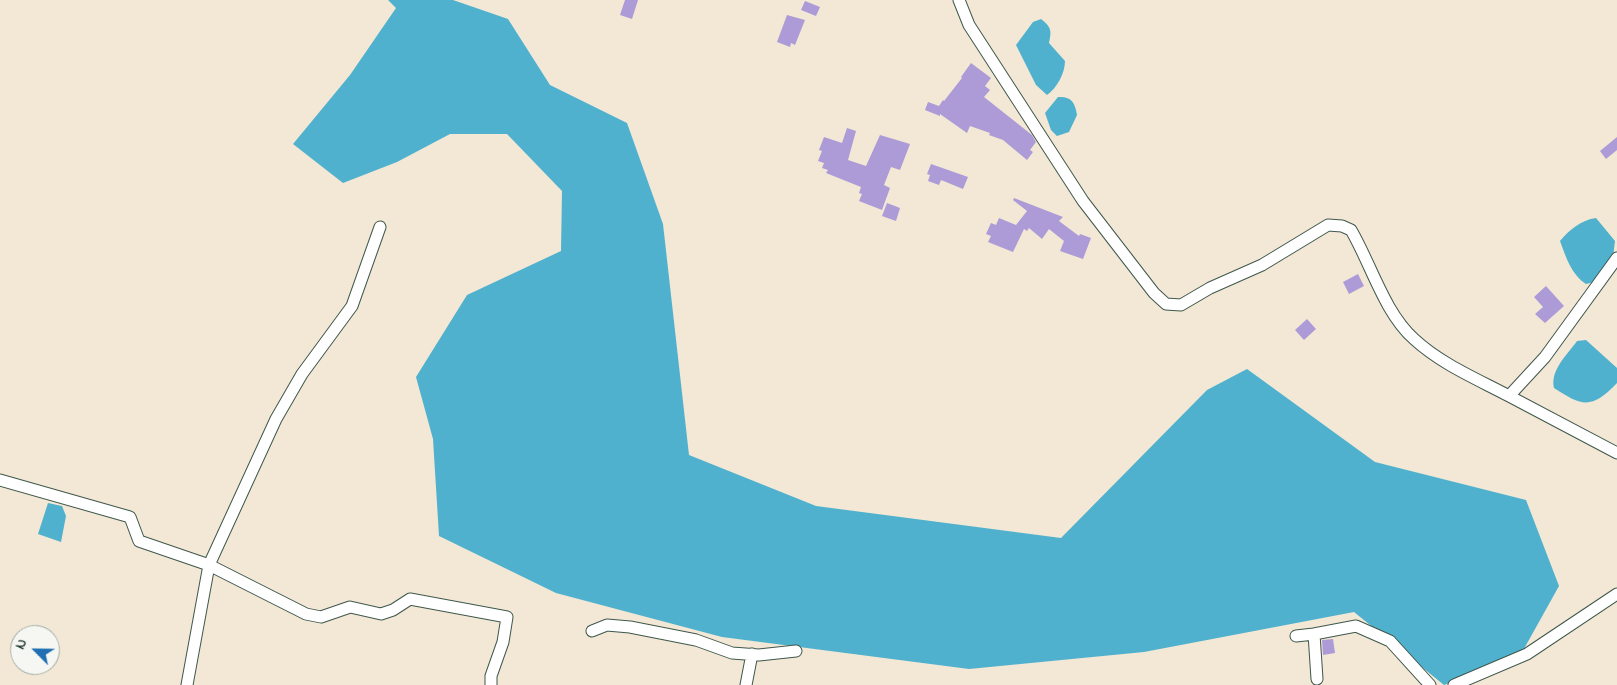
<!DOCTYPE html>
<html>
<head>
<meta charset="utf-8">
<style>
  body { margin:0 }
  #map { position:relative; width:1617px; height:685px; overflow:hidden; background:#f2e8d5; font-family:"Indie Flower",sans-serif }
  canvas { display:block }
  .north { position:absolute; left:10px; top:625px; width:50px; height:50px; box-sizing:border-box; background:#f6f6f2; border:1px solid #a0aca6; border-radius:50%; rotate:293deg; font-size:14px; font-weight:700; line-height:20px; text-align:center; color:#1f3d34 }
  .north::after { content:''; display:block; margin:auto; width:18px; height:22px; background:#1f6fb2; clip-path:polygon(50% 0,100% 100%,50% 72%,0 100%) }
</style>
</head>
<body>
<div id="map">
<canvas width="1617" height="685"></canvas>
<div class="north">N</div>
</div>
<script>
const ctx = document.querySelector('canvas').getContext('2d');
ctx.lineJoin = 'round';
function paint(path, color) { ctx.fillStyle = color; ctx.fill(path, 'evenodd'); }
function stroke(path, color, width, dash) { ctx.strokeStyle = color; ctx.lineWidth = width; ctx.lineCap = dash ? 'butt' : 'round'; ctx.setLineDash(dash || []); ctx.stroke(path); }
const water = new Path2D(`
  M 388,0 L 453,0 L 508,19 L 550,85 L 627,123 L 663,224 L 689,455 L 816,506 L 1061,538 L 1207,390 L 1247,369 L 1375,462 L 1526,500 L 1559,586 L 1520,656 L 1444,685 L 1354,612 L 1144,652 L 969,669 L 722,637 L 556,593 L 439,536 L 433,439 L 416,377 L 467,295 L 561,251 L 562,191 L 507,134 L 450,134 L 397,162 L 343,183 L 293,144 L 350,75 L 396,8 Z
  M 1041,19 C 1051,27 1052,30 1049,43 L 1065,61 C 1065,73 1057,88 1047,95 L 1036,85 L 1016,45 L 1033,22 Z
  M 1058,97 C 1071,96 1075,102 1077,115 L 1069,132 L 1057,136 L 1051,130 L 1045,113 Z
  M 1596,218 L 1615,241 L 1613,257 L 1595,282 L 1586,284 C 1571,274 1566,257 1560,241 C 1569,230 1581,220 1596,218 Z
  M 1586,340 L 1617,368 L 1617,383 C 1592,409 1583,407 1554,388 C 1550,370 1567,355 1577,341 Z
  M 48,503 L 62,506 L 66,516 L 61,542 L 38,534 Z`);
const building = new Path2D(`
  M 625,0 L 638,0 L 632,19 L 620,15 Z
  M 805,1 L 820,7 L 816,16 L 801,10 Z
  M 787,15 L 805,20 L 795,45 L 791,43 L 790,47 L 777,42 Z
  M 971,63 L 991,78 L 985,86 L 990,90 L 984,97 L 1032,135 L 1036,142 L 1030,150 L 1033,152 L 1027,160 L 1003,140 L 989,135 L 990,133 L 970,126 L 967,133 L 940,114 L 940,116 L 925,110 L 928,102 L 939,106 L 943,100 L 944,101 L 962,78 L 961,77 Z
  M 847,128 L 856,131 L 848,160 L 866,166 L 880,135 L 910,144 L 900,170 L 891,167 L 884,185 L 890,188 L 882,210 L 859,201 L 862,194 L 859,193 L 861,187 L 826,173 L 828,170 L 822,168 L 824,163 L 818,161 L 822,151 L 819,150 L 824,137 L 842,143 Z
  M 1617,137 L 1617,150 L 1606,159 L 1600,151 Z
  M 931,164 L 968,177 L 963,189 L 941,180 L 939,185 L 928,181 L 930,175 L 927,174 Z
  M 1014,198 L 1063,217 L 1059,221 L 1079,236 L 1080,234 L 1091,238 L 1083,259 L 1060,251 L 1064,241 L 1049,229 L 1042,239 L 1029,228 L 1027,231 L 1024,229 L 1013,252 L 988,242 L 991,236 L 986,234 L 991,223 L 996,225 L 999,218 L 1016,225 L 1027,211 L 1013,200 Z
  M 887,203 L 900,208 L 896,221 L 882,216 Z
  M 1358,274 L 1364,286 L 1349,294 L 1343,282 Z
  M 1546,286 L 1564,306 L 1545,323 L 1535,314 L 1543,307 L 1534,297 Z
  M 1307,319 L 1316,329 L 1304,340 L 1295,330 Z
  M 1333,639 L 1335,653 L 1323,655 L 1322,640 Z`);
const street = new Path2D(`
  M 959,0 L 969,25 L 1083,201 L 1154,293 L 1166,304 L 1181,305 L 1210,288 L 1262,265 L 1328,225 L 1342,226 L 1351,230 C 1371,264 1384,312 1414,339 C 1441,364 1477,379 1509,396
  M 1617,258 L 1545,357 L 1509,396 L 1617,453
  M 0,480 L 130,517 L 139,541 L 209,565 L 276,419 L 302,374 L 352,306 L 380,227
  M 592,631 L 607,625 L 630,627 L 696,640 L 732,653 L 759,655 L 796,651
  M 1314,634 L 1356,626 L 1390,641 L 1430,685
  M 1296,636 L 1314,634 L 1317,679
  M 187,685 L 209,565 L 306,614 L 321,617 L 350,607 L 381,614 L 393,610 L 410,599 L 507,617 L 503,642 L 491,676 L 491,685
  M 746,685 L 752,654
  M 1454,685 L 1527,654 L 1617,594`);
paint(water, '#4fb1ce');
paint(building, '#ac9bd7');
stroke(street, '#3f574c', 13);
stroke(street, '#fff', 11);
</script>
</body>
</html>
